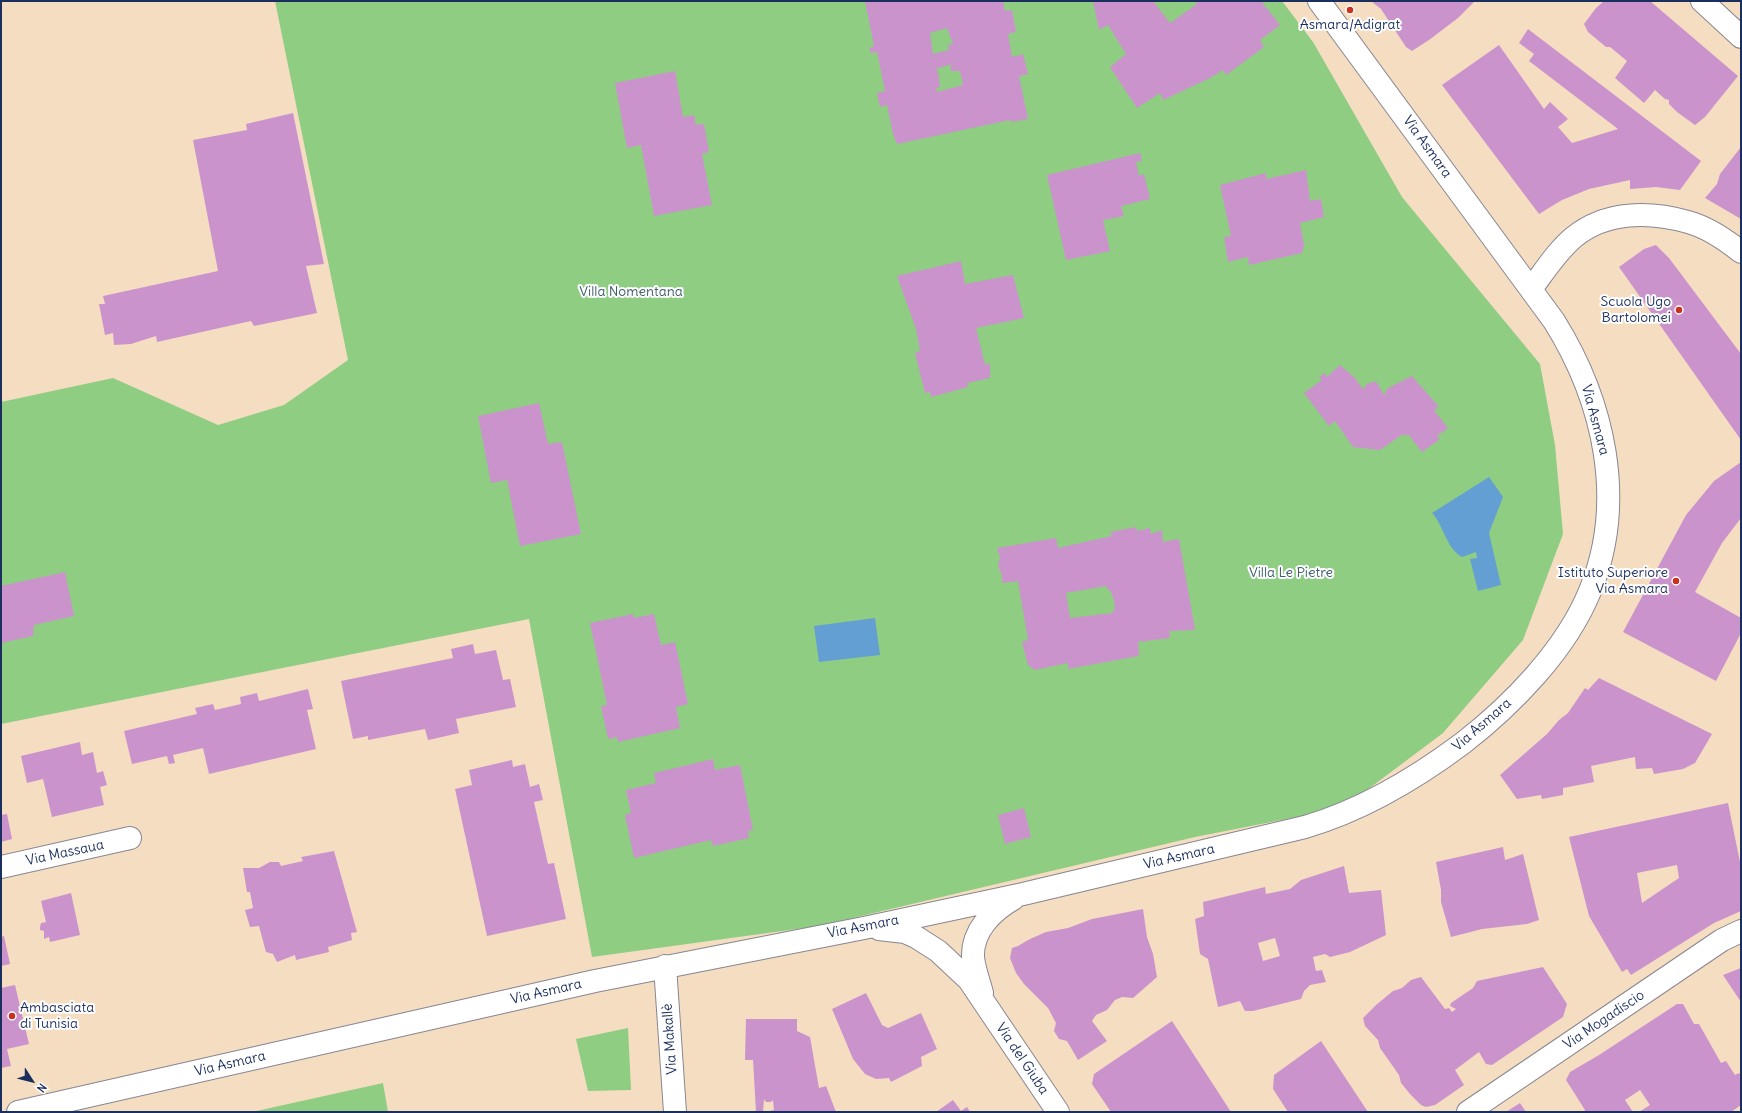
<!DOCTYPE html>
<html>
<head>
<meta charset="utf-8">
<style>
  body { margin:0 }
  #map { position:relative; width:1742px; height:1113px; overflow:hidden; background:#f5ddc2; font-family:Delius,sans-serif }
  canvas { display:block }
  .frame { position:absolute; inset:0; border:2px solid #1b2f5e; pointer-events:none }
  .north { position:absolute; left:12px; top:1061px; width:40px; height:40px; -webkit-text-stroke:3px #fff; paint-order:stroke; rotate:126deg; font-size:11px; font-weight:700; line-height:16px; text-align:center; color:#1b2f5e }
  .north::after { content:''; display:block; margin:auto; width:14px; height:18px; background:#1b2f5e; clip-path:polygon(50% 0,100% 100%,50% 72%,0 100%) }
</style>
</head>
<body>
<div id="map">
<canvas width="1742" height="1113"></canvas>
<div class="frame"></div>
<div class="north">N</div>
</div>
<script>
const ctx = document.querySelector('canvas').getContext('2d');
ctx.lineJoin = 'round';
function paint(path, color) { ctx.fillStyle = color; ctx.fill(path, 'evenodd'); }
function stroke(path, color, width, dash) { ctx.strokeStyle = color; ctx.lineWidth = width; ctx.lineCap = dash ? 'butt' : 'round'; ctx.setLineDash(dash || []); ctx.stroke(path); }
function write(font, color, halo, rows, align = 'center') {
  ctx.font = font + ' Delius,sans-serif'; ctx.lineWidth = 4; ctx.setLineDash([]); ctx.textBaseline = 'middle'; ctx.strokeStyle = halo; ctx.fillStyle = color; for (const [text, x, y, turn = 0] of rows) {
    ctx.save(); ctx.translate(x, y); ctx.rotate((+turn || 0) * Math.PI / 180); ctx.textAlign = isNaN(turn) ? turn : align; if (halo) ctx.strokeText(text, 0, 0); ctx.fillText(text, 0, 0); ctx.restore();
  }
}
const green = new Path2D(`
  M 275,1 L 1282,1 L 1313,42 L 1402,197 L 1540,364 L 1555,445 L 1563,534 L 1523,640 L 1443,733 L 1343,808 L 1195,837 L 819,926 L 592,957 L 529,619 L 1,724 L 1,402 L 113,378 L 218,425 L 284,405 L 348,360 Z
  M 628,1028 L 631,1090 L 588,1091 L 576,1039 Z
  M 383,1083 L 388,1112 L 252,1112 Z`);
const water = new Path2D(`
  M 1489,477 L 1503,497 L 1489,533 L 1501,585 L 1478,591 L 1470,559 L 1477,558 L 1476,552 L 1462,557 C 1446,548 1444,526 1432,513 Z
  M 875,618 L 880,655 L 819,662 L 814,626 Z`);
const building = new Path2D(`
  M 865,1 L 1003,1 L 1005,11 L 1012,10 L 1016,32 L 1008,34 L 1012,57 L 1023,54 L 1028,74 L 1019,76 L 1028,119 L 1011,122 L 1010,120 L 897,144 L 895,138 L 894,138 L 887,105 L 880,107 L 877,93 L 885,91 L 877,52 L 871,53 L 869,48 L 874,46 ZM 947,28 L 953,44 L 948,45 L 949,50 L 933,54 L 930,33 ZM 952,64 L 950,67 L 952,71 L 960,71 L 963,85 L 937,92 L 936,89 L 940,87 L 938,72 L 936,69 Z
  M 1093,1 L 1153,1 L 1170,23 L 1193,7 L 1197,3 L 1195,1 L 1261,1 L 1280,25 L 1260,40 L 1264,47 L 1226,75 L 1223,70 L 1210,78 L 1163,100 L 1160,93 L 1137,108 L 1110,67 L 1126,54 L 1108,25 L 1099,30 Z
  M 1371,1 L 1475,1 L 1458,18 L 1429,40 L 1412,51 L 1406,47 L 1381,9 Z
  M 1604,1 L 1650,1 L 1738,76 L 1705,117 L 1695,125 L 1677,112 L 1669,104 L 1669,100 L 1665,99 L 1655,90 L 1644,103 L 1615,78 L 1627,61 L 1610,47 L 1606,47 L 1588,32 L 1584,24 L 1596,8 Z
  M 1528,29 L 1701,161 L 1680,190 L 1656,187 L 1630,189 L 1630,180 L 1589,189 L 1562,200 L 1539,214 L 1442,85 L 1499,45 L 1544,109 L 1550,102 L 1568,119 L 1558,127 L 1572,143 L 1618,129 L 1529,61 L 1534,54 L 1519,43 Z
  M 675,71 L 683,117 L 694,115 L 696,125 L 704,124 L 709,152 L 702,154 L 712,205 L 654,216 L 641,145 L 627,148 L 615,83 Z
  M 293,113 L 324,264 L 306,266 L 317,313 L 254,326 L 251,321 L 157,342 L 156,336 L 131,344 L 114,345 L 113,333 L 105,335 L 99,304 L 105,304 L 103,296 L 218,271 L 193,140 L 247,130 L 246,124 Z
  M 1741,147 L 1741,219 L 1705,198 L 1717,184 L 1720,174 Z
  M 1140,153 L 1142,161 L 1136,162 L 1139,176 L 1144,174 L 1150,199 L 1121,206 L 1124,216 L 1103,220 L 1110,251 L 1066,260 L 1047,175 Z
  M 1306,170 L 1310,201 L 1321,199 L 1324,217 L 1300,223 L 1304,246 L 1302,253 L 1249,265 L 1248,257 L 1228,262 L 1224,237 L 1231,236 L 1220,185 L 1266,173 L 1266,179 Z
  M 1656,245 L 1669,258 L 1741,354 L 1741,440 L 1619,267 L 1644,249 Z
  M 961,261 L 965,284 L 1013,275 L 1024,318 L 976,328 L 985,365 L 990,363 L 990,378 L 967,383 L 968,387 L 931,397 L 930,392 L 925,393 L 915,353 L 920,351 L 916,329 L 897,276 Z
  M 1340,365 L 1354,377 L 1363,389 L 1367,384 L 1376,381 L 1384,395 L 1388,388 L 1412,376 L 1439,407 L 1434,410 L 1448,428 L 1437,436 L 1440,439 L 1422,452 L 1408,434 L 1405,436 L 1403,434 L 1380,450 L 1353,447 L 1335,421 L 1329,426 L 1304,393 L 1322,380 L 1319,377 L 1325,373 L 1327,377 Z
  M 539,403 L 548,444 L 562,442 L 581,534 L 520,546 L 507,480 L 491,483 L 478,416 Z
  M 1741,462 L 1741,518 L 1722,543 L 1695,592 L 1741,618 L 1741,633 L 1716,681 L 1623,632 L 1686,515 L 1714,481 Z
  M 1136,527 L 1137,531 L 1150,528 L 1151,534 L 1162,530 L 1163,542 L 1179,539 L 1195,630 L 1169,631 L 1170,638 L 1138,642 L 1139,656 L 1068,669 L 1068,663 L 1035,670 L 1028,665 L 1022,642 L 1028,640 L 1018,581 L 1003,583 L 1001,573 L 998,566 L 1000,557 L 997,548 L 1056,538 L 1058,548 L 1112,536 L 1110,532 ZM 1106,586 L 1112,594 L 1114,601 L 1115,608 L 1112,613 L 1070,618 L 1066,593 Z
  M 65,572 L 74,616 L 34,625 L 33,636 L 1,643 L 1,586 Z
  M 633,614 L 634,618 L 654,614 L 661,645 L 675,642 L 688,704 L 676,707 L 680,728 L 618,742 L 617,737 L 608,739 L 601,706 L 607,705 L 590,623 Z
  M 473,644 L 475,654 L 496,650 L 503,680 L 510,679 L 516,707 L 456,719 L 459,733 L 433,739 L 428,740 L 425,729 L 368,740 L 368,736 L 353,739 L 341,681 L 453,658 L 451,649 Z
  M 1599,678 L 1712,734 L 1695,763 L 1683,769 L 1654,774 L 1652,768 L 1636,769 L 1635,757 L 1591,766 L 1594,782 L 1563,788 L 1563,795 L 1542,799 L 1541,795 L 1517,799 L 1500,775 L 1547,734 L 1559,720 L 1568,713 L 1585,688 L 1588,690 Z
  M 308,689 L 313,709 L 307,710 L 316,749 L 209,774 L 203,748 L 173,755 L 175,763 L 169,764 L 167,756 L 132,764 L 124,731 L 197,714 L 195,708 L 213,704 L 215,710 L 241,704 L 240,697 L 257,693 L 259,701 Z
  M 80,742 L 82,755 L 93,752 L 97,773 L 103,771 L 107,785 L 100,787 L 104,805 L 52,817 L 43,779 L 27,783 L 21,756 Z
  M 713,759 L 715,770 L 740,765 L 753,830 L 748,831 L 749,838 L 713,846 L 711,840 L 634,858 L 625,815 L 631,813 L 626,790 L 656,783 L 654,773 Z
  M 512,760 L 513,767 L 525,764 L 530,787 L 539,784 L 543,800 L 534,802 L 548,864 L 554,863 L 566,919 L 487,936 L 455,789 L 472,785 L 469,770 Z
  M 1728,803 L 1741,867 L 1741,911 L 1714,923 L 1631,975 L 1627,969 L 1622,972 L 1589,916 L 1569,837 ZM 1677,865 L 1679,878 L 1642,903 L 1637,873 Z
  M 1024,808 L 1031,837 L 1005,844 L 998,815 Z
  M 7,814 L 12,839 L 1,842 L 1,815 Z
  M 1503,847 L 1505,860 L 1523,854 L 1539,920 L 1527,924 L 1482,929 L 1451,937 L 1441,902 L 1441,890 L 1436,862 Z
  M 334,851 L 357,932 L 351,933 L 352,940 L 328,947 L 329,952 L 296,960 L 295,955 L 277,962 L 273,954 L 266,952 L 259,926 L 250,927 L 245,910 L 253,908 L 250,892 L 247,892 L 243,868 L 259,868 L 270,862 L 279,862 L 281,866 L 303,861 L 301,857 Z
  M 1344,866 L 1349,893 L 1381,890 L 1386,935 L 1350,952 L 1330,957 L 1325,954 L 1313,957 L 1316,971 L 1322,970 L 1326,982 L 1310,985 L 1304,991 L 1301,999 L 1253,1011 L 1245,1011 L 1240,1001 L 1218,1007 L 1208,959 L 1200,954 L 1195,919 L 1204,916 L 1203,902 L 1265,887 L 1266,894 L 1290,889 L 1301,880 ZM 1275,938 L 1280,956 L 1263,961 L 1258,943 Z
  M 71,893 L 80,935 L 50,942 L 49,937 L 44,939 L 44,931 L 40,930 L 40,927 L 41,923 L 46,922 L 41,901 Z
  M 1143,909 L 1147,937 L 1153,954 L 1157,977 L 1133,998 L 1122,997 L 1115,1000 L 1107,1010 L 1096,1015 L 1092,1021 L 1107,1041 L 1078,1060 L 1067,1041 L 1059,1039 L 1054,1031 L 1056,1023 L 1048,1008 L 1024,984 L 1016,973 L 1010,958 L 1012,948 L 1018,946 L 1030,939 L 1046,932 L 1068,928 L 1092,919 Z
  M 4,936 L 10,964 L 1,966 L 1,937 Z
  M 1543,967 L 1567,1004 L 1563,1017 L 1492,1065 L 1486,1064 L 1479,1052 L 1455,1070 L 1464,1085 L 1435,1105 L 1426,1107 L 1421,1105 L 1410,1094 L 1401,1083 L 1399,1075 L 1380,1048 L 1378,1040 L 1365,1026 L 1363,1018 L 1376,1005 L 1393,991 L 1402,988 L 1411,980 L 1421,977 L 1445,1009 L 1449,1008 L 1452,1012 L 1456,1009 L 1450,1006 L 1451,1003 L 1473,988 L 1477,981 Z
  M 1741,968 L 1741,1002 L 1723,975 Z
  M 15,985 L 29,1044 L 7,1049 L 11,1066 L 1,1068 L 1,988 Z
  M 866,993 L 882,1025 L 888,1028 L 921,1013 L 937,1049 L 921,1057 L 922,1066 L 891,1082 L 889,1078 L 876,1079 L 865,1074 L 853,1059 L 832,1009 Z
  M 1677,1004 L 1683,1004 L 1694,1024 L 1699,1024 L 1721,1063 L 1726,1061 L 1735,1075 L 1739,1073 L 1741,1076 L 1741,1105 L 1731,1112 L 1639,1112 L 1650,1105 L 1640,1090 L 1625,1100 L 1633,1112 L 1584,1112 L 1585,1110 L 1566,1080 L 1570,1072 L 1599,1055 Z
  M 746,1019 L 797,1019 L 797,1031 L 810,1037 L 819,1088 L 826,1086 L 836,1112 L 766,1112 L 774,1110 L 773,1100 L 771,1102 L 766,1102 L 764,1099 L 763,1112 L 756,1112 L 753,1060 L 745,1060 Z
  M 1172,1021 L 1231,1112 L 1111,1112 L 1092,1084 L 1094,1074 Z
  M 1321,1041 L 1368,1112 L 1288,1112 L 1273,1089 L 1274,1075 Z
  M 953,1100 L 961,1111 L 967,1107 L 970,1112 L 936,1112 Z
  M 1520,1103 L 1526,1112 L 1506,1112 Z`);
const minor = new Path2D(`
  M 1702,1 L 1741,37
  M 1531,289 C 1544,272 1557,251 1574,237 C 1606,211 1649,211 1688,222 C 1707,227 1726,240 1741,252
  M 1,867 L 130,838
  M 879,929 L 905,932 L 916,937 L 938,951 L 969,980 L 1058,1112
  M 665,966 L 675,1112
  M 982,993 C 979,981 974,969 973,957 C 972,931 992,911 1013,899
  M 18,1112 L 595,981 L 864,928 L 1023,894 L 1305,827 C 1363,810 1415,779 1463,743 C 1512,705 1566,650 1590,591 C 1627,501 1604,401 1554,321 L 1319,1
  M 1468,1112 L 1722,940 L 1741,931`);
const markers = [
  [1350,10,4,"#c8321e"],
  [1679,310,4,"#c8321e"],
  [1676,581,4,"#c8321e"],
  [12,1016,4,"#c8321e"]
];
const poiNames = [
  ["Asmara/Adigrat",1350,25,"center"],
  ["Scuola Ugo",1671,302],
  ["Bartolomei",1671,318],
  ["Istituto Superiore",1668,573],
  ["Via Asmara",1668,589],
  ["Ambasciata",20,1008,"left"],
  ["di Tunisia",20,1024,"left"]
];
const streetNames = [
  ["Via Asmara",1427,147,54],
  ["Via Asmara",1595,420,75],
  ["Via Asmara",1482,725,-41],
  ["Via Massaua",65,853,-12],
  ["Via Asmara",1179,857,-13],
  ["Via Asmara",863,927,-11],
  ["Via Asmara",546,992,-13],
  ["Via Mogadiscio",1604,1020,-34],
  ["Via Makallè",670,1039,-94],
  ["Via del Giuba",1022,1059,56],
  ["Via Asmara",230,1064,-13]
];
const parkNames = [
  ["Villa Nomentana",631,292],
  ["Villa Le Pietre",1291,573]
];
paint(green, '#8fcd83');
paint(water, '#649fd4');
paint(building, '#cb93cc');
stroke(minor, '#888690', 24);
stroke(minor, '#fff', 22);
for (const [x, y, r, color] of markers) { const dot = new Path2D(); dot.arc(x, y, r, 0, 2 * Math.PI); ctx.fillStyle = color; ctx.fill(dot); stroke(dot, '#fff', 1.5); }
write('14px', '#1b2f5e', '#fff', poiNames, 'right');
write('14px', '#1b2f5e', '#fff', streetNames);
write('14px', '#3e5e69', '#fff', parkNames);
</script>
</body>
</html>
